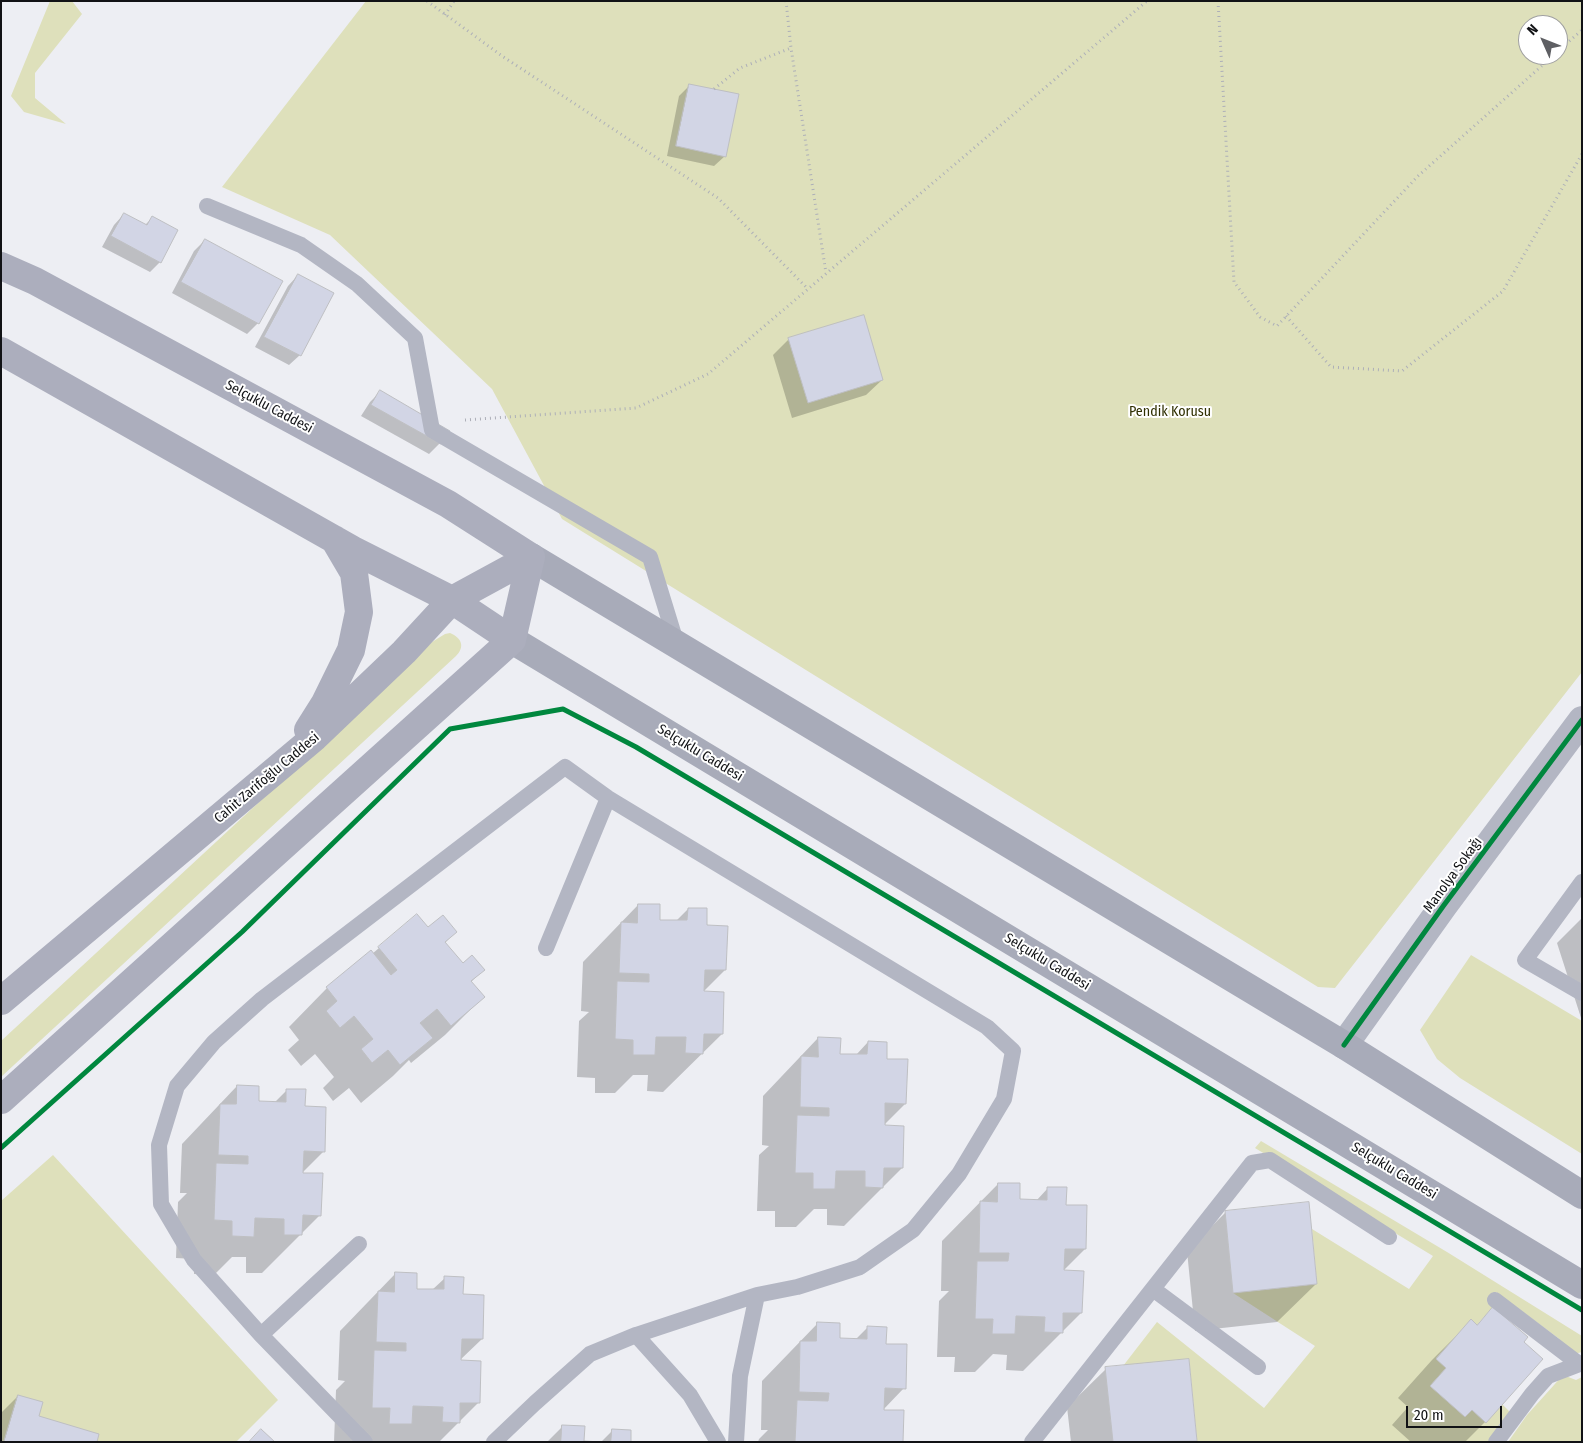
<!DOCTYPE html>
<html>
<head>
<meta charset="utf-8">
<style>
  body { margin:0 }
  #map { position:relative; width:1583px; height:1443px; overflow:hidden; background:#edeef3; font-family:"Fira Sans Condensed",sans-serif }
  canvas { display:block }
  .frame { position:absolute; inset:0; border:2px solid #111215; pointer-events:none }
  .north { position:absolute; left:1518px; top:15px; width:50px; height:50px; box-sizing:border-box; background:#fff; border:1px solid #a0a0a1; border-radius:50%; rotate:314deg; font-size:14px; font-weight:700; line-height:20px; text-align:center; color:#111215 }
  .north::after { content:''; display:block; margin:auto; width:18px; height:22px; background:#5e5f63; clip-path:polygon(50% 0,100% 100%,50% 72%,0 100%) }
  .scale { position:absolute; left:1406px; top:1406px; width:96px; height:22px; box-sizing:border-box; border:2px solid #111215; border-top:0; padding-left:6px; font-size:15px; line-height:18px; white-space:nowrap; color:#111215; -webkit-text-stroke:4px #fff; paint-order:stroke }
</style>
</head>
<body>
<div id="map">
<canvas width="1583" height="1443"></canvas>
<div class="frame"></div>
<div class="north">N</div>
<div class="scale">20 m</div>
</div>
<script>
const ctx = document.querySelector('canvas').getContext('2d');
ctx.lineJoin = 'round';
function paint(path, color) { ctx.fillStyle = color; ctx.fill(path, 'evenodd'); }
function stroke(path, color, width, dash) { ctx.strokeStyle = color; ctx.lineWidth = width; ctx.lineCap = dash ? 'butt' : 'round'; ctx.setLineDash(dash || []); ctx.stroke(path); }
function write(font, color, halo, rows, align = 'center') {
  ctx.font = font + ' "Fira Sans Condensed",sans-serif'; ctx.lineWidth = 4; ctx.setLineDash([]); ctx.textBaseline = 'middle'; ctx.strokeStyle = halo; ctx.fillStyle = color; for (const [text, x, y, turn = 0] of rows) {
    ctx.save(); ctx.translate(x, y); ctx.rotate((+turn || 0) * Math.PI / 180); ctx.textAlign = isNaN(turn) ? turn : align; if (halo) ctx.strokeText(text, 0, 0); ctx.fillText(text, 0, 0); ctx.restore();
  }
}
const green = new Path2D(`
  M 50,1 L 72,1 L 82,14 L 35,73 L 35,98 L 66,124 L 24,112 L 11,96 Z
  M 366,1 L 1582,1 L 1582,672 L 1335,988 L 1318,987 L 562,519 L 492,389 L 330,235 L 222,187 ZM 1528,25 L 1558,25 L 1558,55 L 1528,55 Z
  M 450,633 C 462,638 465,647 456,656 L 1,1077 L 1,1041 L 432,642 L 445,634 Z
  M 1471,955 L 1582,1021 L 1582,1154 L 1460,1078 L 1437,1059 L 1420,1030 Z
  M 1261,1141 L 1447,1252 L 1582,1336 L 1582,1352 L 1570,1355 L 1558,1338 L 1496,1292 L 1493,1307 L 1477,1325 L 1471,1320 L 1436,1358 L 1446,1368 L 1430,1386 L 1465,1417 L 1472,1410 L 1502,1404 L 1511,1413 L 1489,1442 L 1190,1442 L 1197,1441 L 1189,1359 L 1123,1366 L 1157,1322 L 1264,1408 L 1315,1346 L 1233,1293 L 1317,1284 L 1312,1229 L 1409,1289 L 1433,1256 L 1255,1148 Z
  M 53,1155 L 278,1400 L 236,1442 L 1,1442 L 1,1201 Z
  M 1563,1375 L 1576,1380 L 1582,1377 L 1582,1442 L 1508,1442 L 1527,1415 Z`);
const shadow = new Path2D(`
  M 690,85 L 725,156 L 714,166 L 667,156 L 679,96 Z
  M 124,214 L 145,225 L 152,218 L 160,262 L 150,272 L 102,247 L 114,225 Z
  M 205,240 L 258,323 L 247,334 L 172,293 L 194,251 Z
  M 298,275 L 300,355 L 289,365 L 255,347 L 288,286 Z
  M 789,339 L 882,380 L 866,395 L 792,418 L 773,355 Z
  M 380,392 L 440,443 L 429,454 L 361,416 L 370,402 Z
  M 638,905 L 659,921 L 676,921 L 688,909 L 705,926 L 725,970 L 703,992 L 722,1034 L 663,1092 L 647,1091 L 648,1075 L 633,1075 L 615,1093 L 595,1093 L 595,1078 L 577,1077 L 579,1021 L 589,1012 L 581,1011 L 583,962 Z
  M 1582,918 L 1582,1021 L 1557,943 Z
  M 428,929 L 455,932 L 445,943 L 463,965 L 483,970 L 471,982 L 483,997 L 445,1035 L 411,1063 L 409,1060 L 393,1076 L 361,1103 L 349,1088 L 333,1101 L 323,1088 L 334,1077 L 315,1054 L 301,1066 L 288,1050 L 299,1040 L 289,1027 L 327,988 L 372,954 L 379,948 Z
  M 818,1038 L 839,1055 L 856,1055 L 868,1042 L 885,1060 L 905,1104 L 883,1126 L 902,1168 L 844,1226 L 827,1225 L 827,1209 L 814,1209 L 796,1227 L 775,1227 L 775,1211 L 757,1211 L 759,1155 L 769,1146 L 762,1145 L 763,1096 Z
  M 237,1086 L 258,1102 L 274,1103 L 287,1090 L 304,1108 L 324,1151 L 301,1174 L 320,1215 L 262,1273 L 246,1273 L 246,1257 L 232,1257 L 214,1275 L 194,1274 L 194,1259 L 176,1258 L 178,1202 L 187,1193 L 180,1193 L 182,1144 Z
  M 998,1184 L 1018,1200 L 1036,1201 L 1048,1188 L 1065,1206 L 1085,1249 L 1062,1272 L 1081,1313 L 1023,1371 L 1006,1370 L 1007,1355 L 993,1354 L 975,1372 L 954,1372 L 955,1357 L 937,1357 L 939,1301 L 949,1291 L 941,1291 L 942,1241 Z
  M 1226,1212 L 1316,1284 L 1277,1322 L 1195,1331 L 1187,1251 Z
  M 395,1274 L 415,1290 L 432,1290 L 445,1278 L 462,1295 L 482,1339 L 459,1361 L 478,1403 L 439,1442 L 334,1442 L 336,1390 L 345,1381 L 338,1380 L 340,1331 Z
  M 1494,1308 L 1522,1343 L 1485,1422 L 1465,1442 L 1411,1442 L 1392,1425 L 1408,1407 L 1398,1398 L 1432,1360 L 1471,1321 L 1476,1326 Z
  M 818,1323 L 838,1339 L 855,1340 L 868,1327 L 885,1345 L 904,1388 L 882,1411 L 901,1442 L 758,1442 L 759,1439 L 768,1430 L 761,1430 L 762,1381 Z
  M 1106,1369 L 1196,1440 L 1195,1442 L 1071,1442 L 1067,1407 Z
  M 18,1396 L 37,1417 L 96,1442 L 1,1442 L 1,1413 Z
  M 562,1427 L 583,1442 L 547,1442 Z
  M 612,1431 L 630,1442 L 601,1442 Z`);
const building = new Path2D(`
  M 689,84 L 739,94 L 726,157 L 676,146 Z
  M 124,213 L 147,225 L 152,216 L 178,230 L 161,263 L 111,236 Z
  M 205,239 L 283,281 L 259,324 L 181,282 Z
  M 298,274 L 334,293 L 301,356 L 264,337 Z
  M 864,315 L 883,380 L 808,403 L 788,338 Z
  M 380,390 L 450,431 L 441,444 L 371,405 Z
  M 638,904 L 660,904 L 660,920 L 687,920 L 688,908 L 707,908 L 707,925 L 728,926 L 726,970 L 705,970 L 704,991 L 724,992 L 723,1034 L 704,1034 L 703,1054 L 685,1053 L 686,1037 L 656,1037 L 655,1055 L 633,1055 L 633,1040 L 615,1039 L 617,981 L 649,982 L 649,974 L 619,973 L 621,922 L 637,923 Z
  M 417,914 L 428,927 L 443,915 L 457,932 L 445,942 L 463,963 L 472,955 L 485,970 L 471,981 L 485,997 L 451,1026 L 437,1009 L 420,1023 L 433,1038 L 400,1065 L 388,1050 L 372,1063 L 361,1049 L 373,1039 L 354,1016 L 340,1028 L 326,1011 L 337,1001 L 326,987 L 371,950 L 391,975 L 397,970 L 378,947 Z
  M 818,1037 L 841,1038 L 840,1054 L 867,1054 L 868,1041 L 887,1042 L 887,1059 L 908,1059 L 906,1104 L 885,1103 L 885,1125 L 904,1126 L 903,1168 L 884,1168 L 883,1188 L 865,1187 L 865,1171 L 836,1171 L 835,1189 L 813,1189 L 813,1173 L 795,1173 L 797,1115 L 829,1116 L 829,1108 L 800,1107 L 801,1056 L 818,1057 Z
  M 237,1085 L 259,1086 L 259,1101 L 286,1102 L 286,1089 L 306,1089 L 305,1106 L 326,1107 L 325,1152 L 304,1151 L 303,1173 L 323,1173 L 321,1216 L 303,1215 L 302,1235 L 284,1235 L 284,1219 L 255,1218 L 254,1237 L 232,1236 L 232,1221 L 214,1220 L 216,1163 L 248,1164 L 248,1156 L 218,1155 L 220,1104 L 236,1104 Z
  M 998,1183 L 1020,1183 L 1020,1199 L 1047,1200 L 1047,1187 L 1067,1187 L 1066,1205 L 1087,1205 L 1086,1249 L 1065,1249 L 1064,1270 L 1084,1271 L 1082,1313 L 1063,1313 L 1063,1333 L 1044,1332 L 1045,1317 L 1016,1316 L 1015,1334 L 992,1334 L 993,1319 L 975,1319 L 977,1261 L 1008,1261 L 1009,1253 L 979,1253 L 980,1201 L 997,1202 Z
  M 1309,1202 L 1317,1284 L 1233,1293 L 1225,1211 Z
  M 395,1272 L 417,1273 L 417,1289 L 444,1289 L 444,1276 L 464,1277 L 463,1294 L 484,1295 L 483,1339 L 462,1339 L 461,1360 L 481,1361 L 480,1403 L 460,1403 L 460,1423 L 442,1422 L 443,1407 L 413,1406 L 412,1424 L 389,1424 L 390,1408 L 372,1408 L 374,1350 L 406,1351 L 406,1343 L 376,1342 L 378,1291 L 394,1292 Z
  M 1493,1307 L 1528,1337 L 1524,1342 L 1543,1359 L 1486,1423 L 1472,1410 L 1465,1417 L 1430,1386 L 1446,1368 L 1436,1359 L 1471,1319 L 1477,1325 Z
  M 817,1322 L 840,1323 L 840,1338 L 867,1339 L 867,1326 L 887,1327 L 886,1344 L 907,1344 L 906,1389 L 885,1388 L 884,1410 L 904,1410 L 903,1442 L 795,1442 L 797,1400 L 828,1401 L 829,1393 L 799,1392 L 800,1341 L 816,1341 Z
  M 1189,1359 L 1197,1441 L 1113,1442 L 1105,1367 Z
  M 18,1395 L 43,1402 L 39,1416 L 99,1434 L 97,1442 L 4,1442 Z
  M 562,1425 L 585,1426 L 584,1441 L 601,1442 L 561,1442 Z
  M 261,1429 L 275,1442 L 249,1442 Z
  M 612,1429 L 631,1430 L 631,1442 L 611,1442 Z`);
const path = new Path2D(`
  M 427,1 L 502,56 L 718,198 L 808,289
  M 786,1 L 791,48 L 826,273
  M 1218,1 L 1234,282 L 1260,317 L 1277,326 L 1418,176 L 1554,55
  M 445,15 L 454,1
  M 1558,51 L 1582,30
  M 714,89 L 740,68 L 791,48
  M 1286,316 L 1331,367 L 1402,371 L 1503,291 L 1582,154
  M 465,420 L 636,408 L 708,374 L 1147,1`);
const service = new Path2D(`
  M 207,206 L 301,245 L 357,284 L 415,338 L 432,430 L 650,557 L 677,645
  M 1582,882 L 1525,960 L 1582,993
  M 546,948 L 608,798
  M 1153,1289 L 1258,1367
  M 1495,1300 L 1579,1364
  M 261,1335 L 359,1244
  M 636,1335 L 757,1295
  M 365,1442 L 261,1335 L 194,1260 L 161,1204 L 159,1145 L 177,1086 L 214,1042 L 262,999 L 565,767 L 608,798 L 987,1027 L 1013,1051 L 1004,1099 L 959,1174 L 913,1230 L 860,1267 L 797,1287 L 757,1295 L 740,1376 L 736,1442
  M 494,1442 L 535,1403 L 590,1354 L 636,1335 L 690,1395 L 718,1442
  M 1032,1442 L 1252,1163 L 1270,1160 L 1389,1237
  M 1496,1442 L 1532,1394 L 1548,1376 L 1582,1363`);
const minor = new Path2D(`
  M 1344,1045 L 1444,905 L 1582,720`);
const secondary = new Path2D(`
  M 531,557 L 1344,1045 L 1582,1195
  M 512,640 L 1582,1285`);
const primary = new Path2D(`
  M 1,266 L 35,281 L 448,504 L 531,557
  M 1,351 L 353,550 L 452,600 L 512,640
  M 512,640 L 531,557
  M 308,730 L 325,703 L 351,650 L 359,612 L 354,573 L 334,539
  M 1,1001 L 315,737 L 404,652 L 452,600 L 531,557
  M 1,1100 L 512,640`);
const cycleway = new Path2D(`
  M 1344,1045 L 1444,905 L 1582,720
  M 1,1148 L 242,932 L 450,729 L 563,709 L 636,747 L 1582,1310`);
const streetNames = [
  ["Selçuklu Caddesi",269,407,28],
  ["Selçuklu Caddesi",700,753,31],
  ["Cahit Zarifoğlu Caddesi",267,778,-40],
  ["Manolya Sokağı",1453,875,-54],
  ["Selçuklu Caddesi",1047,962,31],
  ["Selçuklu Caddesi",1394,1171,31]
];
const parkNames = [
  ["Pendik Korusu",1170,412]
];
paint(green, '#dee0bb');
paint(shadow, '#0003');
paint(building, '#d2d5e5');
stroke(building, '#bebfc2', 1);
stroke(path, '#adafb8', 3, [1, 4]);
stroke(service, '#b3b6c3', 16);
stroke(minor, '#b3b6c3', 28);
stroke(secondary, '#a8abb9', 28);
stroke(primary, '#acaebd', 28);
stroke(cycleway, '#00873e', 5);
write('14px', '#111215', '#fff', streetNames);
write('14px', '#303002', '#fff', parkNames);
</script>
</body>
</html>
